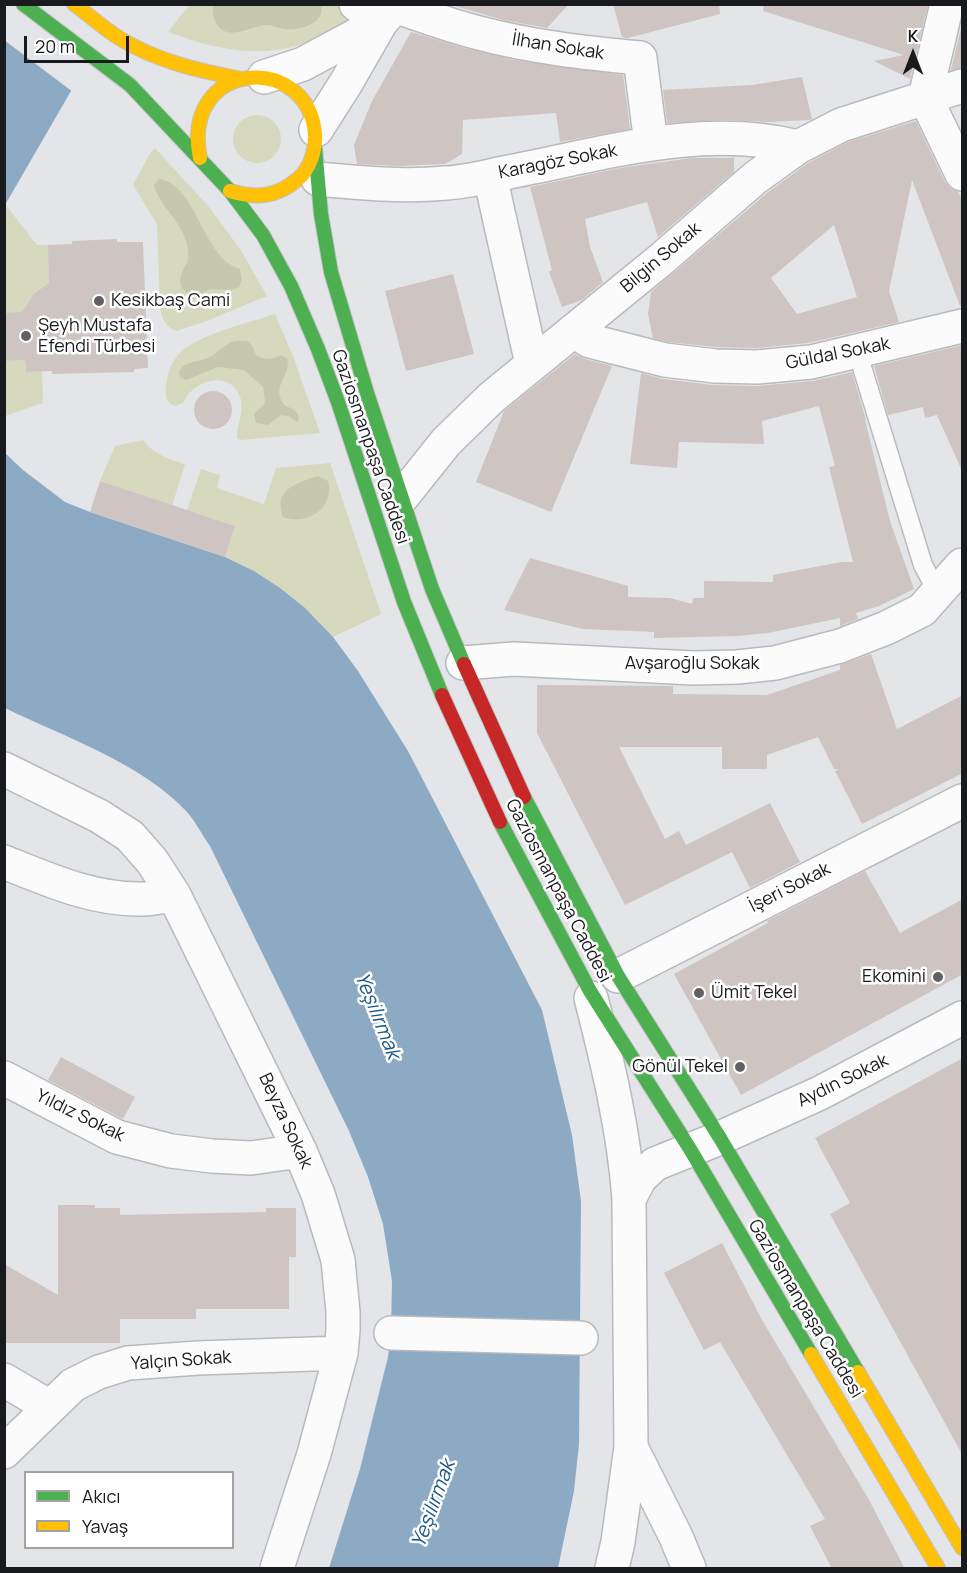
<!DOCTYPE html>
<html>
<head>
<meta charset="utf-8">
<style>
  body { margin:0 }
  #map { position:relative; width:967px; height:1573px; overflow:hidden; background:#e3e5e9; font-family:Manrope,sans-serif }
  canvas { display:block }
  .frame { position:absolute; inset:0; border:6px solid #191a1d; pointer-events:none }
  .legend { position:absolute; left:24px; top:1471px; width:210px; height:78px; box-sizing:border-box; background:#fff; border:2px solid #a3a3a5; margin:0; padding:8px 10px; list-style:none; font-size:18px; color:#191a1d }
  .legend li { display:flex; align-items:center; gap:12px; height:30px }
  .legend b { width:30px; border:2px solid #a3a3a5 }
  .north { position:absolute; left:883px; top:24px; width:60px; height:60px; -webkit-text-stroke:4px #fff; paint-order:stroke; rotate:0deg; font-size:16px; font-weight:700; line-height:24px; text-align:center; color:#191a1d }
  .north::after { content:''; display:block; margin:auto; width:21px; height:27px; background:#191a1d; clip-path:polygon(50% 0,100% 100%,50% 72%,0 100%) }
  .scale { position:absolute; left:24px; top:36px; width:105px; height:27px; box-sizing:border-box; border:3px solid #191a1d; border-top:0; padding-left:8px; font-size:18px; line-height:21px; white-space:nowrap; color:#191a1d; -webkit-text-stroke:4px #fff; paint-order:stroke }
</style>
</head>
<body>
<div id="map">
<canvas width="967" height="1573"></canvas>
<div class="frame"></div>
<ul class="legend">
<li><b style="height:8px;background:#4caf50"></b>Akıcı</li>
<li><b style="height:8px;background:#ffc107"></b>Yavaş</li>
</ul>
<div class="north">K</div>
<div class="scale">20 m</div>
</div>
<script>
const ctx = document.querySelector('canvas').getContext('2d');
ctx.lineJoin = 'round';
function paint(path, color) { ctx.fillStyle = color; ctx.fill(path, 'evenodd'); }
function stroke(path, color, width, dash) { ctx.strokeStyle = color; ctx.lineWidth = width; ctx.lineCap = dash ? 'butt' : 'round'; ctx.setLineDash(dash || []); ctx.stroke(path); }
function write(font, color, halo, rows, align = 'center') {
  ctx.font = font + ' Manrope,sans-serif'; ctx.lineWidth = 5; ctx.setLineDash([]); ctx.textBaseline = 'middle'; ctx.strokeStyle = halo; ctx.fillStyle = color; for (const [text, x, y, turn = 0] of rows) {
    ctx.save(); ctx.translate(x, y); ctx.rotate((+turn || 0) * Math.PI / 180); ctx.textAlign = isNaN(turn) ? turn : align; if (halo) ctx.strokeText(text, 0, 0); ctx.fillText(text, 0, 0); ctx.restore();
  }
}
const green = new Path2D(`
  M 356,4 L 363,11 C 296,61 244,60 168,32 L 189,5 Z
  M233 139a24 24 0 1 1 48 0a24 24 0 1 1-48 0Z
  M 155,148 L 209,207 L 240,249 L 267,296 L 204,322 L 176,331 C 165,326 162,319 160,307 L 157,224 L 133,185 L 149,155 Z
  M 5,204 L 37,245 L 48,245 L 50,289 L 53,314 L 5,313 Z
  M 275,314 L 293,356 L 320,433 L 240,440 L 237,438 C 236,426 244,414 241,400 C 233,369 194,378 183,403 L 175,406 C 166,403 165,396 166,387 C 166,375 173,358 183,350 C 209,331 245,324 275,314 Z
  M 25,360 L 26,372 L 42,371 L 43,403 L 5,416 L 4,361 Z
  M 143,440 C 154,455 169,459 185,464 L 172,506 L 100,481 L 115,446 Z
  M 330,463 L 381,614 L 333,637 C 298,601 271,579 225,557 L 235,526 L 187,510 L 201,469 L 220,475 L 217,488 L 264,504 L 276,468 Z`);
const forest = new Path2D(`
  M 213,5 L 321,5 C 321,8 322,11 321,14 C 316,27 294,31 283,29 C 278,28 274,26 269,25 C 252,24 228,44 216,23 C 213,17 212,11 213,5 Z
  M 159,179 C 197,184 202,258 240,269 L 242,279 L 239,287 L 230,290 L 210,289 L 196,296 C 183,293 177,286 182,273 C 183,268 187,264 188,260 C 189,255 188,246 186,241 C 180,219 159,206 154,185 Z
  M 236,341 L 248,341 L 252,346 L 256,355 C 265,360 271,360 281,355 L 287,358 C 292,377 270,385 284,405 C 292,409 298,410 299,419 L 297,422 L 288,416 L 281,415 L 268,425 L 256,423 L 254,414 L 264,405 L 265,401 L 263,387 L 244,370 L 218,367 L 186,380 L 180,378 L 179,372 C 184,360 197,363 208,358 C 219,353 224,343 236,341 Z
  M 318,476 L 328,481 C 335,508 307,526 283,517 C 273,489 297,483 318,476 Z`);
const water = new Path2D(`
  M 5,5 L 138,5 L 71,91 L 5,205 Z
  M 4,452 L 23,470 L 65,502 L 90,512 L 225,557 L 254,571 L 280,588 L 305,608 L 333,637 L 358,671 L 408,751 L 542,1010 L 572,1135 L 581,1201 L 579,1444 L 574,1491 L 558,1568 L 329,1568 L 360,1469 L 388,1357 L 391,1333 L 392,1281 L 383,1224 L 368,1177 L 349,1131 L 210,846 C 202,835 196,822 187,812 C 142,763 64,737 5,708 Z`);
const pier = new Path2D(`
  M 141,4 L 73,92 L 4,40 L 5,5 Z`);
const building = new Path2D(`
  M 448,4 L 569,4 L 547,28 L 503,20 Z
  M 613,4 L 719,4 L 720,14 L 628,38 L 622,37 Z
  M 764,4 L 928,5 L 910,79 L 874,61 L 904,55 L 763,11 Z
  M 963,20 L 963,68 L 951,70 Z
  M 411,32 L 464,48 L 515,60 L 623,75 L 630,129 L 560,142 L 556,113 L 463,120 L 462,154 L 445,164 L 398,166 L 357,164 L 354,145 L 372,101 Z
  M 802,77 L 812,119 L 809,120 L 768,122 L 725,120 L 667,123 L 663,90 L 752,85 Z
  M 916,121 L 945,182 L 951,189 L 958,192 L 963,201 L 963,305 L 960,306 L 912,180 L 889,291 L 899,322 L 808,343 L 756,348 L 716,347 L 668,342 L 653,338 L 648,314 L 651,292 L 767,193 L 808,163 L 848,142 ZM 834,225 L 857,297 L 797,314 L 771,278 Z
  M 691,158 L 734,158 L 734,172 L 658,237 L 647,202 L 585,219 L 590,247 L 603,282 L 582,300 L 562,307 L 549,272 L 552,270 L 530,187 L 620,168 Z
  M 117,239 L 117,242 L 143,242 L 148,368 L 134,369 L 134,372 L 52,374 L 52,371 L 26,372 L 25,360 L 4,361 L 4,313 L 22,312 L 34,294 L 49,283 L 48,245 L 72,244 L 72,241 Z
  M 453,274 L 474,354 L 406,371 L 385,291 Z
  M 963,345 L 963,473 L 937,415 L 925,418 L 923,407 L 888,415 L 874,366 Z
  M 575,354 L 585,359 L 612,366 L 551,512 L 476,482 L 504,411 Z
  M 852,372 L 866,420 L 865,420 L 890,521 L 914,589 L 879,606 L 856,613 L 858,619 L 840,626 L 840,618 L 768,633 L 737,636 L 654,638 L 654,632 L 583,629 L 504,610 L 530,558 L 628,586 L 628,597 L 670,598 L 692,604 L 693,598 L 704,598 L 704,581 L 773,582 L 773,575 L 841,562 L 853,562 L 829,467 L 835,466 L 819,406 L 762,421 L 764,444 L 679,442 L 677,468 L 630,464 L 641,373 L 663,379 L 713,385 L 757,386 L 813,381 Z
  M194 410a19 19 0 1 1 38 0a19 19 0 1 1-38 0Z
  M 100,481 L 235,526 L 225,557 L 90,512 Z
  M 871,654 L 897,729 L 963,695 L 963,773 L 862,824 L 835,771 L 839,769 L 834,769 L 818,737 L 767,755 L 767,769 L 722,769 L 722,747 L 619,747 L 665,839 L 679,831 L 686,845 L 770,803 L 800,862 L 750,888 L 732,852 L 625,905 L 537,733 L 537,685 L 669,686 L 673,686 L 673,694 L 767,695 L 840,670 L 840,665 Z
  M 865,871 L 900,933 L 963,899 L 963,974 L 741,1095 L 674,974 L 768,923 L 767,921 Z
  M 61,1057 L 135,1097 L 123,1119 L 48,1080 Z
  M 963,1058 L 963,1456 L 830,1214 L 850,1203 L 815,1138 Z
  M 58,1205 L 95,1205 L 95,1208 L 120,1208 L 120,1215 L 266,1212 L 266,1208 L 296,1208 L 296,1257 L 289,1257 L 289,1309 L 196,1309 L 196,1319 L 120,1319 L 120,1343 L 4,1343 L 4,1264 L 58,1295 Z
  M 722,1243 L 762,1320 L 868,1498 L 905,1569 L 832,1569 L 810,1526 L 825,1519 L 720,1342 L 704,1350 L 664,1273 Z`);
const lane = new Path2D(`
  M 857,351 L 923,565 L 938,593`);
const street = new Path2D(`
  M 356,4 L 381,22
  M 947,4 L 925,97 L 962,174
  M 395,6 C 423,16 451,26 479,33 C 532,47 586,53 640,58 L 651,144
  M 264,77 L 303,64 L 381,22
  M 316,130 L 346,83 L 381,22 L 397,4
  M 490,176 L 532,364
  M 318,179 C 360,183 403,187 446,183 C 467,182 488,176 509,172 C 603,154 702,123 798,147
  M 573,331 L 590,341 L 665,360 L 715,366 L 757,367 L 811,362 L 962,326
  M 402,497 L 446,442 L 491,398 L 658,262 L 755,178 L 798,147 L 841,125 L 962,86
  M 463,663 L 514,659 L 693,668 L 737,667 L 775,663 L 840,646 L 886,628 L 922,610 L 962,565
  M 4,769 L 99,816 L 130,836 L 152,861 L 174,895 L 300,1151 L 318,1194 L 338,1260 L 343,1312 L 343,1330 L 341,1353 L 314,1454 L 277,1568
  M 4,862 C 49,880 93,900 142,899 C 153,899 164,896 174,895
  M 618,976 L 962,801
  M 591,998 C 608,1064 624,1131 629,1199 L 631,1447 L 618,1542 L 612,1568
  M 4,1078 L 117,1137 L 171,1151 L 212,1156 L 251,1158 L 300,1151
  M 629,1199 L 640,1178 L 655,1164 L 720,1138 L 820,1093 L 962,1018
  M 391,1333 L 581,1338
  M 4,1380 L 50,1407
  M 631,1447 L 676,1537 L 689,1568
  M 4,1452 L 73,1385 L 99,1372 L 128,1363 L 198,1358 L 341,1353`);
const fast = new Path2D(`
  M 23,4 L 130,85 L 230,191 L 263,235 L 291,286 L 318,349 L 338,402 L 404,602 L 442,695
  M 315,148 L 321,214 L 331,272 L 367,393 L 432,589 L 464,664
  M 524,797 L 618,976 L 720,1138 L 858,1372
  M 500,822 L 590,991 L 690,1149 L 811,1354`);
const slow = new Path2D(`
  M 74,4 C 89,15 103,28 119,38 C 156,61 199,71 242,79
  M 200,158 C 180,60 308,51 315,134 C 316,150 310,169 298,179 C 277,197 256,199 230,191
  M 811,1354 L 938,1568
  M 858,1372 L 962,1548`);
const jam = new Path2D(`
  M 464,664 L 524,797
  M 442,695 L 500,822`);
const markers = [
  [99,301,6,"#606164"],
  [26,336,6,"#606164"],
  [938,977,6,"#606164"],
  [699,993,6,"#606164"],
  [740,1067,6,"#606164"]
];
const streetNames = [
  ["İlhan Sokak",558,47,9],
  ["Karagöz Sokak",558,162,-11],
  ["Bilgin Sokak",661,258,-40],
  ["Güldal Sokak",838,354,-11],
  ["Gaziosmanpaşa Caddesi",370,447,71],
  ["Avşaroğlu Sokak",692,664],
  ["İşeri Sokak",790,888,-27],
  ["Gaziosmanpaşa Caddesi",558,891,62],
  ["Aydın Sokak",843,1081,-26],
  ["Yıldız Sokak",80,1116,26],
  ["Beyza Sokak",285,1121,65],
  ["Gaziosmanpaşa Caddesi",805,1309,59],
  ["Yalçın Sokak",181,1361,-4]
];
const poiNames = [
  ["Kesikbaş Cami",111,301],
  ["Şeyh Mustafa",38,326],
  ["Efendi Türbesi",38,347],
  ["Ekomini",926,977,"right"],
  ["Ümit Tekel",711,993],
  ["Gönül Tekel",728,1067,"right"]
];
const waterNames = [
  ["Yeşilırmak",377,1016,68],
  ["Yeşilırmak",434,1504,-70]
];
paint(green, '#d6d9bd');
paint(forest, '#c5c8ac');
paint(water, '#8daac5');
paint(pier, '#e3e5e9');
paint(building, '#cec4c2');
stroke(lane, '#b9babd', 21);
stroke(street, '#b9babd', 36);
stroke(fast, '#c2c3c5', 16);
stroke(slow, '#c2c3c5', 16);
stroke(jam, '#c2c3c5', 16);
stroke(lane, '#fbfbfc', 18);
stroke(street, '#fbfbfc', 33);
stroke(fast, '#4caf50', 14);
stroke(slow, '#ffc107', 14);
stroke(jam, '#c62828', 14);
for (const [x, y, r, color] of markers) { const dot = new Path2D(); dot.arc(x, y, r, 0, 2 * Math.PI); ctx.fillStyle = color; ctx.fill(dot); stroke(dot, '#fff', 2); }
write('18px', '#191a1d', '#fff', streetNames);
write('18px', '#191a1d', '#fff', poiNames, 'left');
write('italic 20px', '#1c598b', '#fff', waterNames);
</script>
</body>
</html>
